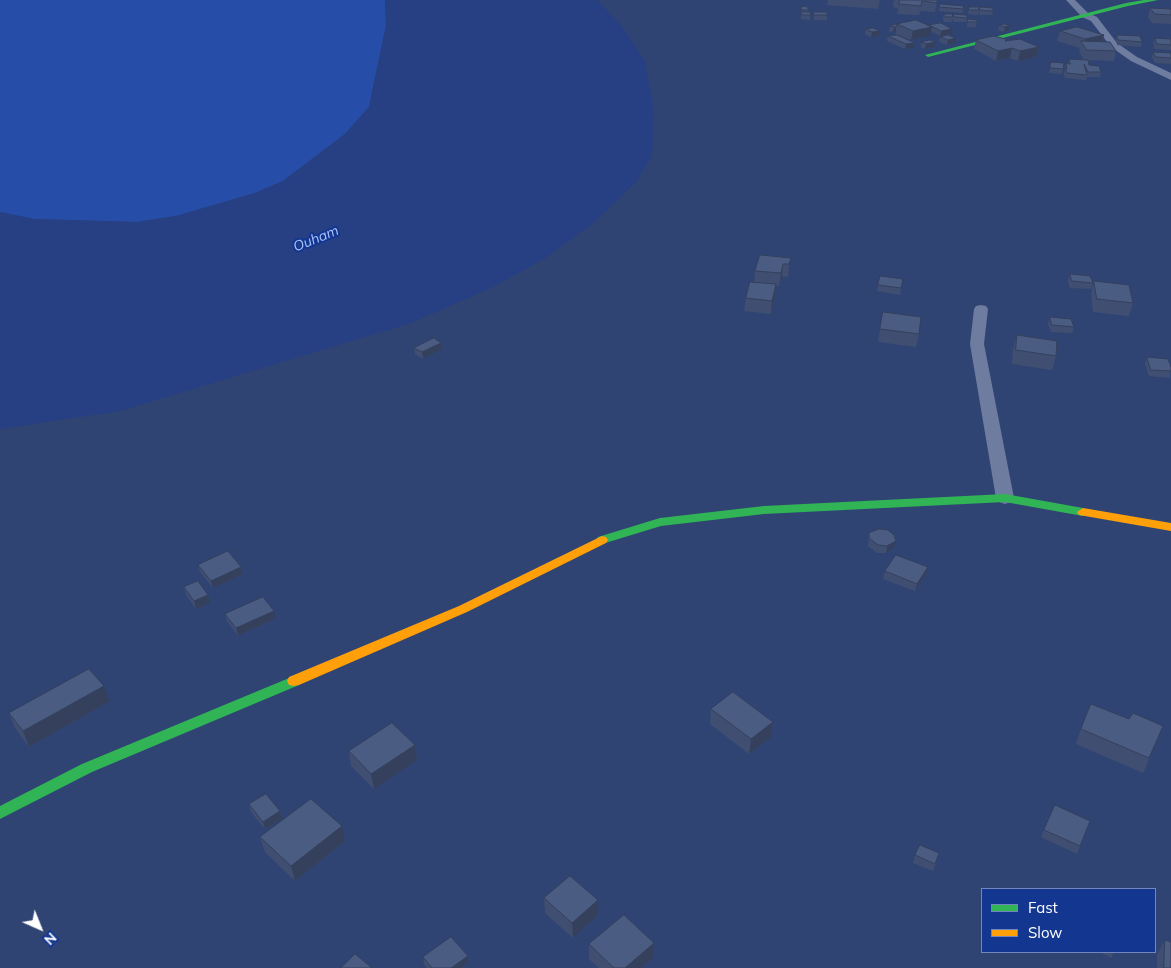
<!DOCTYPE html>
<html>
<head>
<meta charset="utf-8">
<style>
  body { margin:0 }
  #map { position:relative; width:1171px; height:968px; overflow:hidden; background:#304474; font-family:Mulish,sans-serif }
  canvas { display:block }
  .legend { position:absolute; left:981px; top:888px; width:175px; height:65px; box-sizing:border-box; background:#133791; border:1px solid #7187bd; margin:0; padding:6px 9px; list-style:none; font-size:15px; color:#fff }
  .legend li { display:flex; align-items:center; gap:10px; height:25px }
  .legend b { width:25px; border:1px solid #7187bd }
  .north { position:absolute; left:15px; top:903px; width:50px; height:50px; -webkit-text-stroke:4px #133791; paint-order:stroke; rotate:136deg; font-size:14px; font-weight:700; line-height:20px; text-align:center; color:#fff }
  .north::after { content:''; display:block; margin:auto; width:18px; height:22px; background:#fff; clip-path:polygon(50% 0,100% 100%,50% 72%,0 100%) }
</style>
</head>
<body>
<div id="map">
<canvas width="1171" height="968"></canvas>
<ul class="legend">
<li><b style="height:6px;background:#30b455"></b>Fast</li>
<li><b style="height:6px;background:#ff9f0a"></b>Slow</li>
</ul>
<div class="north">N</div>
</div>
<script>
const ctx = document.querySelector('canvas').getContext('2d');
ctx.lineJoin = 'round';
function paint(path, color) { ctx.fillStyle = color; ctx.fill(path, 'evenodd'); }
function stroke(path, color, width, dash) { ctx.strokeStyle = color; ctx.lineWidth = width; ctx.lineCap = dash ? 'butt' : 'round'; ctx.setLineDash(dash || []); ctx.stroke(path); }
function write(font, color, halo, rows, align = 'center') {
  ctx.font = font + ' Mulish,sans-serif'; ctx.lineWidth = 4; ctx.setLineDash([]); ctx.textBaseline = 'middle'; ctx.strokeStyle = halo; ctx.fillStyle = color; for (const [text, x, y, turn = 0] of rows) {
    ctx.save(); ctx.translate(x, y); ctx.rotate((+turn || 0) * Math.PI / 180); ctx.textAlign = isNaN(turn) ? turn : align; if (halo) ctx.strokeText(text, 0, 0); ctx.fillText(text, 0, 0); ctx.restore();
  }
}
const green = new Path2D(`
  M 0,0 L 385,0 L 386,25 L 369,107 L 345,134 L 283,181 L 255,193 L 176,216 L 137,222 L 34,219 L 0,212 Z`);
const water = new Path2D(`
  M 385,0 L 597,0 L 622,26 L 645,61 L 654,112 L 652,156 L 636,182 L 591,225 L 544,259 L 491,288 L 411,323 L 120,411 L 0,429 L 0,212 L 34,219 L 137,222 L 176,216 L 255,193 L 283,181 L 345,134 L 369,107 L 386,25 Z`);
const street = new Path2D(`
  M 1066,0 L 1075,0 L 1088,13 L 1097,17 L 1117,43 L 1137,57 L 1171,73 L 1171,80 L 1131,61 L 1111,47 L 1091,21 L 1082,17 Z
  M 981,305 L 986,306 L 988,309 L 984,344 L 1014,498 L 1011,502 L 1005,504 L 999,502 L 996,498 L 970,344 L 974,309 L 976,306 Z`);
const fast = new Path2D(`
  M 1144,0 L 1158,0 L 1128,6 L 928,57 L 925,55 L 1126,3 Z
  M 1005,494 L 1083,508 L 1089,512 L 1083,516 L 1005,502 L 764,514 L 661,526 L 602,544 L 596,540 L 598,537 L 660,518 L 764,506 Z
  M 294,676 L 299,677 L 301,681 L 299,685 L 92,772 L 0,819 L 0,806 L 82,764 Z`);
const slow = new Path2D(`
  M 1083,508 L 1171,523 L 1171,531 L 1079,515 L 1077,512 Z
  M 602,536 L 606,537 L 608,540 L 606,543 L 467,612 L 299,685 L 294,686 L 289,685 L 287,681 L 289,677 L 459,606 Z`);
const wall = new Path2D(`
  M 828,0 L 880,0 L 878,9 L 827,5 Z
  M 894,0 L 937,0 L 935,12 L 920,11 L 919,15 L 897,14 L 898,8 L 893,7 Z
  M 940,4 L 964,6 L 963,13 L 939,11 Z
  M 802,6 L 808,7 L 808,11 L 811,15 L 810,20 L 801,19 L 801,14 Z
  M 969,7 L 979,10 L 978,15 L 968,14 Z
  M 980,7 L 993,11 L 992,15 L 980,15 L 979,12 Z
  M 1150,8 L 1171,9 L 1171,24 L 1152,23 L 1148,17 Z
  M 814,12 L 827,15 L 827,20 L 814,20 Z
  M 944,14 L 953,17 L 953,14 L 968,18 L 967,22 L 954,22 L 952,19 L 952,22 L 944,22 L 943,19 Z
  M 968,19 L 977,22 L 976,27 L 967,27 Z
  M 897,24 L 929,26 L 952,29 L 952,34 L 940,36 L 931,31 L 930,36 L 911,40 L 895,34 L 896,32 L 893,32 L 889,31 L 890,26 Z
  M 999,25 L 1010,25 L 1009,30 L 1004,32 L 998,30 Z
  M 866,29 L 880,31 L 879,36 L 871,37 L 865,34 Z
  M 1060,31 L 1104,35 L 1102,42 L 1116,51 L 1114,61 L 1084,60 L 1079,51 L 1080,48 L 1057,41 Z
  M 1117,35 L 1142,42 L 1141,47 L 1117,45 L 1116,40 Z
  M 888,36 L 914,48 L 905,49 L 887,41 Z
  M 940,37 L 956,38 L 955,43 L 947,45 L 939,42 Z
  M 1155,38 L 1171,39 L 1171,50 L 1155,49 L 1153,43 Z
  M 976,40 L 1009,40 L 1039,47 L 1036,57 L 1018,61 L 1010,58 L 996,61 L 974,49 Z
  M 921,42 L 936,42 L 935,47 L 925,49 L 921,47 Z
  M 1153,52 L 1171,53 L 1171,64 L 1155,63 L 1152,57 Z
  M 1069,59 L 1101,72 L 1100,77 L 1087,77 L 1086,80 L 1065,78 L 1064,74 L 1066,63 L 1068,64 Z
  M 1051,62 L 1063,69 L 1062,74 L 1049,73 Z
  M 791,258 L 788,277 L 782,276 L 779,286 L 776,286 L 775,297 L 771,314 L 744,311 L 746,298 L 754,282 L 755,271 Z
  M 1070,274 L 1093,283 L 1091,289 L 1070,288 L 1068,281 Z
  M 903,279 L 900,295 L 877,291 L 878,285 Z
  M 1094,281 L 1133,303 L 1129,316 L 1093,312 L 1091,294 Z
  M 883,312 L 919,334 L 916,347 L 878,342 Z
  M 1050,317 L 1074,327 L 1072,333 L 1051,332 L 1048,324 Z
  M 1017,335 L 1056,356 L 1052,370 L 1012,364 L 1013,349 Z
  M 414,348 L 442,349 L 423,359 L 415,354 Z
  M 1147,357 L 1171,367 L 1170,378 L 1149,376 L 1145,364 Z
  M 869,533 L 894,548 L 886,553 L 877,553 L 868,546 Z
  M 198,565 L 241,567 L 243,574 L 213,588 L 200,572 Z
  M 928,567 L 926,574 L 915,591 L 883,579 L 885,571 Z
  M 184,587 L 210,603 L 196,609 L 186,595 Z
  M 225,614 L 276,618 L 238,636 L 227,621 Z
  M 110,701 L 29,747 L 15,728 L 9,713 Z
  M 711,709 L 771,737 L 749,754 L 710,724 Z
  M 1129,719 L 1163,726 L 1143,773 L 1076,744 L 1081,729 Z
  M 415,745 L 417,760 L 374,789 L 351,766 L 349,751 Z
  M 249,804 L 280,811 L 282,819 L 265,829 L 251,812 Z
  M 1090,821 L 1077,854 L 1041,837 L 1044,830 Z
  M 260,837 L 345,841 L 295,881 L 265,852 Z
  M 915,855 L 937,861 L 933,871 L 913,863 Z
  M 544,898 L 598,900 L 598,915 L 573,938 L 545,913 Z
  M 1165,940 L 1171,968 L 1157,968 L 1157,955 Z
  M 654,943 L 653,958 L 641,968 L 599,968 L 589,959 L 589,944 Z
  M 1100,952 L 1114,952 L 1111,958 Z
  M 423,957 L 468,963 L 462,968 L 427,968 L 424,964 Z`);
const shadedWall = new Path2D(`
  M 1010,25 L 1009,30 L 1004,32 L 1005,27 Z
  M 894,27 L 896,27 L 896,32 L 893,32 Z
  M 932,27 L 930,36 L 911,40 L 913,31 Z
  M 952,29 L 952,34 L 940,36 L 941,31 Z
  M 880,31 L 879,36 L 871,37 L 872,32 Z
  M 1104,35 L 1101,44 L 1084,45 L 1085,39 Z
  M 956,38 L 955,43 L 947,45 L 948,40 Z
  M 936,42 L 935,47 L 925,49 L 926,44 Z
  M 915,43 L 914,48 L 905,49 L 906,44 Z
  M 1039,47 L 1036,57 L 1018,61 L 1020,51 Z
  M 1012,48 L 1010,58 L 996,61 L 998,51 Z
  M 791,258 L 789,271 L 788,277 L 789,264 Z
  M 783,264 L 782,276 L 779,286 L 781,273 Z
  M 776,284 L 775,297 L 771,314 L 772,301 Z
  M 441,343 L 442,349 L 423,359 L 422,352 Z
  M 896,541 L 894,548 L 886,553 L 887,546 Z
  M 241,567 L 243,574 L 213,588 L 211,581 Z
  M 928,567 L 926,574 L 915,591 L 917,584 Z
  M 208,595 L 210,603 L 196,609 L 194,601 Z
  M 274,611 L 276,618 L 238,636 L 236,628 Z
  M 104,686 L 110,701 L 29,747 L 23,731 Z
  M 773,722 L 771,737 L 749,754 L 751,739 Z
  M 415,745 L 417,760 L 374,789 L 371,774 Z
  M 280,811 L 282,819 L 265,829 L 263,822 Z
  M 342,826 L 345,841 L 295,881 L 291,866 Z
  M 598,900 L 598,915 L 573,938 L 572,923 Z
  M 654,943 L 653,958 L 641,968 L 625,968 Z
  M 468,956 L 468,963 L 462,968 L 451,968 Z`);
const building = new Path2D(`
  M 900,0 L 937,0 L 937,3 L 922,1 L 921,6 L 899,4 Z
  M 940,4 L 964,6 L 963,9 L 939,7 Z
  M 802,6 L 808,7 L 808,10 L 801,10 Z
  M 969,7 L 979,7 L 979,10 L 969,10 Z
  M 980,7 L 993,8 L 993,11 L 980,10 Z
  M 1150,8 L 1171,9 L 1171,15 L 1155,14 Z
  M 801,12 L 810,12 L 811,15 L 802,15 Z
  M 814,12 L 827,12 L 827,15 L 814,15 Z
  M 944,14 L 952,14 L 953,17 L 945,17 Z
  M 953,14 L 966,15 L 968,18 L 955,17 Z
  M 968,19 L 977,20 L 977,22 L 968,22 Z
  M 916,20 L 932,27 L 913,31 L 897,24 Z
  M 941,23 L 952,29 L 941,31 L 929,25 Z
  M 897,24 L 896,27 L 894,27 L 890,26 Z
  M 1004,24 L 1010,25 L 1005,27 L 999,25 Z
  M 1077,27 L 1104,35 L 1085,39 L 1060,31 Z
  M 873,28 L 880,31 L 872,32 L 866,29 Z
  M 897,35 L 915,43 L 906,44 L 888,36 Z
  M 948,35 L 956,38 L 948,40 L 940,37 Z
  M 1117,35 L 1140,36 L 1142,42 L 1118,40 Z
  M 994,36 L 1009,40 L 1005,41 L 1020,39 L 1039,47 L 1020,51 L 1012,48 L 998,51 L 976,40 Z
  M 1155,38 L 1171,39 L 1171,45 L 1157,44 Z
  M 930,40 L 936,42 L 926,44 L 921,42 Z
  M 1081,41 L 1110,42 L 1116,51 L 1087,50 Z
  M 1153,52 L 1171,53 L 1171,58 L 1156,57 Z
  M 1069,59 L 1088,60 L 1089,65 L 1099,66 L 1101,72 L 1088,72 L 1084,64 L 1087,75 L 1067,73 L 1065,69 L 1067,69 L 1066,63 L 1070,64 Z
  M 1051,62 L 1064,63 L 1063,69 L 1050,68 Z
  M 760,255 L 791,258 L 789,264 L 783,264 L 781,273 L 755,271 Z
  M 1070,274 L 1090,276 L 1093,283 L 1072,281 Z
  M 880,276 L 903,279 L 901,288 L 878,285 Z
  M 1094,281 L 1129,285 L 1133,303 L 1097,299 Z
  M 750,282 L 776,284 L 772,301 L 746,298 Z
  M 883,312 L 921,317 L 919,334 L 880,329 Z
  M 1050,317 L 1071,319 L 1074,327 L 1052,325 Z
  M 1017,335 L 1057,341 L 1056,356 L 1016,350 Z
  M 434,338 L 441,343 L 422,352 L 414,348 Z
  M 1147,357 L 1168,359 L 1171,367 L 1171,371 L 1151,370 Z
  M 879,529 L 888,530 L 894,535 L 896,541 L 887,546 L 878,545 L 869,538 L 869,533 Z
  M 228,551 L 241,567 L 211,581 L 198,565 Z
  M 896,555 L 928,567 L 917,584 L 885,571 Z
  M 198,581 L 208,595 L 194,601 L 184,587 Z
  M 263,597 L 274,611 L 236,628 L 225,614 Z
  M 89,669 L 104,686 L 23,731 L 9,713 Z
  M 733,692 L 773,722 L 751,739 L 711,709 Z
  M 1091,704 L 1129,719 L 1133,713 L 1163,726 L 1149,758 L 1081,729 Z
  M 392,723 L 415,745 L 371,774 L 349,751 Z
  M 266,794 L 280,811 L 263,822 L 249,804 Z
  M 311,799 L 342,826 L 291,866 L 260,837 Z
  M 1055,805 L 1090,821 L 1080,846 L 1044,830 Z
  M 920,845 L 939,853 L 935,864 L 915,855 Z
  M 570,876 L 598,900 L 572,923 L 544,898 Z
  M 624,915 L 654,943 L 625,968 L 614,968 L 589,944 Z
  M 451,937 L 468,956 L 451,968 L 432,968 L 423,957 Z
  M 1165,940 L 1171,942 L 1171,968 L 1164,968 Z
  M 355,954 L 372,968 L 341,968 Z`);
const farWaternames = [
  ["Ouham",316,239,-22]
];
paint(green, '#264ea8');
paint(water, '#273f83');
paint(street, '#6d7c9f');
paint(fast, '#30b455');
paint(slow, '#ff9f0a');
paint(wall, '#404f71');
paint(shadedWall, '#34405c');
paint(building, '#4b5c83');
stroke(building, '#34405c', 1);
write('italic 14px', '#acc3f9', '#133791', farWaternames);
</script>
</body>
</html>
